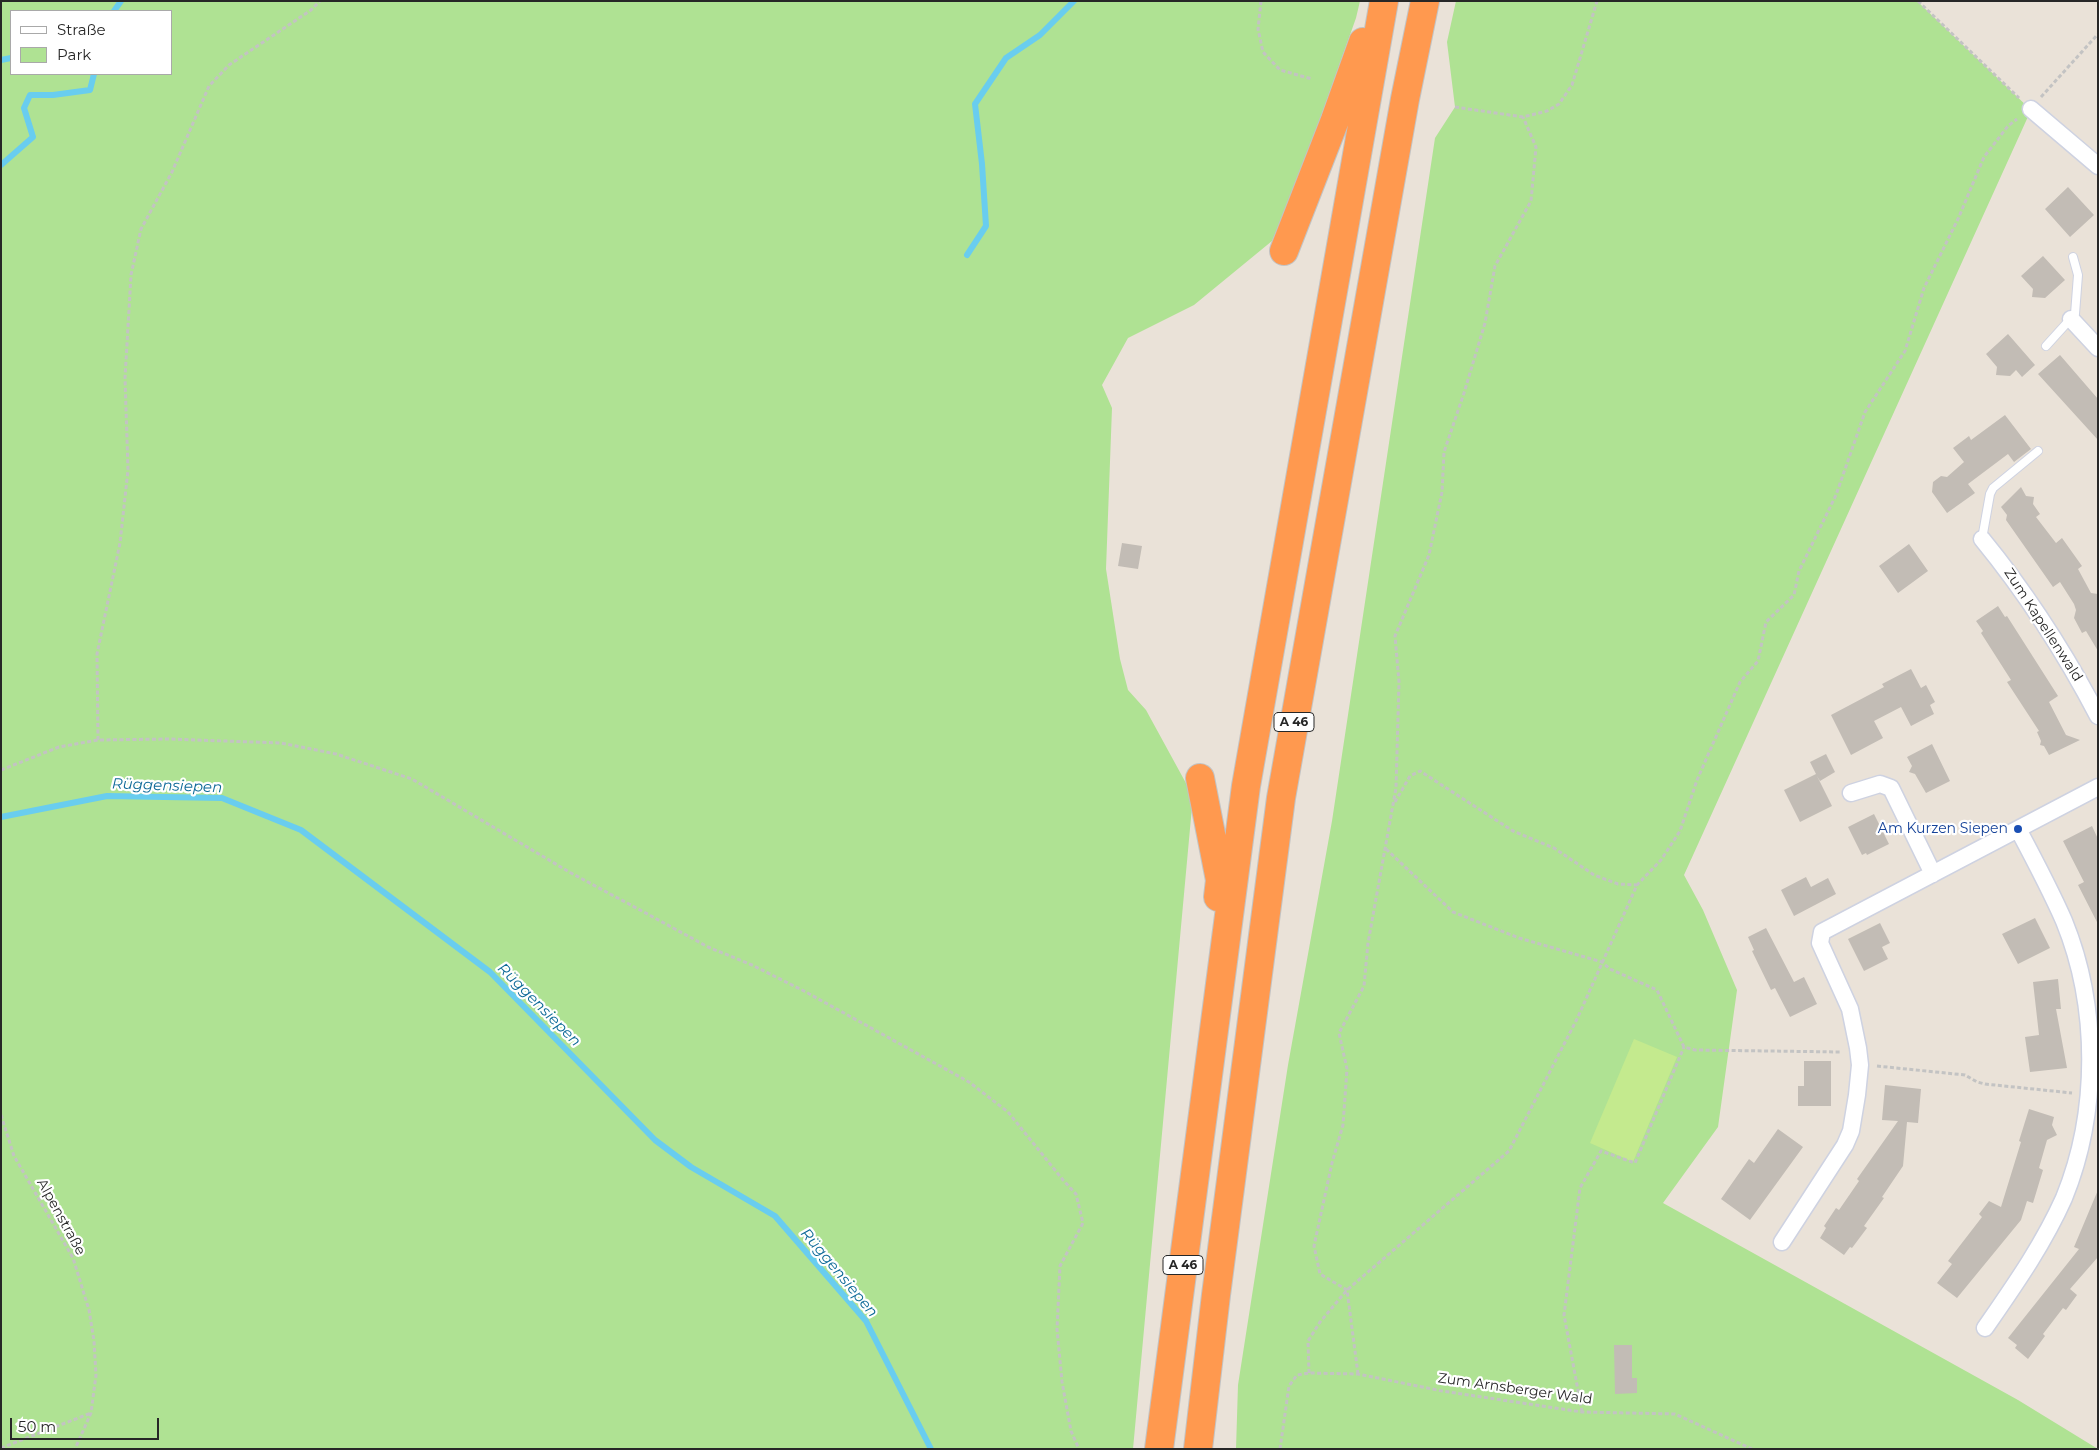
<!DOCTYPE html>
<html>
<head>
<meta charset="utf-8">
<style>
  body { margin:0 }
  #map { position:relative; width:2099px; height:1450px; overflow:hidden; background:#eae2d8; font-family:Montserrat,sans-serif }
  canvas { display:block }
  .frame { position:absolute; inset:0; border:2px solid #272727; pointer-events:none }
  .legend { position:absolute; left:10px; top:10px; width:162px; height:65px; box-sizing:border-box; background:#fff; border:1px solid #a9a9a9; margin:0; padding:6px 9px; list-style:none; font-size:15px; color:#272727 }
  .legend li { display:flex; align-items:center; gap:10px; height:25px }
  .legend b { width:25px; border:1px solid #a9a9a9 }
  .scale { position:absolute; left:10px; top:1418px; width:149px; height:22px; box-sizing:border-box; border:2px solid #272727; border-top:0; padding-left:6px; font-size:15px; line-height:18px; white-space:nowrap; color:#272727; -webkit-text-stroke:4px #fff; paint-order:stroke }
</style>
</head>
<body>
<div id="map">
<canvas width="2099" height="1450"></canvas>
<div class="frame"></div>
<ul class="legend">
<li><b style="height:6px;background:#fff"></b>Straße</li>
<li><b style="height:14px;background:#afe293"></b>Park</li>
</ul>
<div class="scale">50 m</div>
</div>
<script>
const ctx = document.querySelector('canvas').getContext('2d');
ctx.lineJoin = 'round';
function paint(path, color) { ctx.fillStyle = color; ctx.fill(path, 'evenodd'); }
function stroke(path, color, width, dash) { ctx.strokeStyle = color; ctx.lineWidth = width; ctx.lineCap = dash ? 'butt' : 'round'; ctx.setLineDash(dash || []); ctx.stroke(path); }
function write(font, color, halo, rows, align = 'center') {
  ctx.font = font + ' Montserrat,sans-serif'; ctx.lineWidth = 4.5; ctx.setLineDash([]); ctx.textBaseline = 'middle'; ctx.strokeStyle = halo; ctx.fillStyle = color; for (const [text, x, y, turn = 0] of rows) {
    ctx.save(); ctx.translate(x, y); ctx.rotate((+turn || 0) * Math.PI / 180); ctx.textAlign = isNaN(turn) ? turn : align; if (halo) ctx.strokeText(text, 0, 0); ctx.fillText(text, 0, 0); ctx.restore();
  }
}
const green = new Path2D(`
  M 1,1 L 1360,1 L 1356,18 L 1296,187 L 1272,241 L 1194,305 L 1128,338 L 1102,385 L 1112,408 L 1106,569 L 1120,659 L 1128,690 L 1146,710 L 1193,796 L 1133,1449 L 1,1449 ZM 11,11 L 171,11 L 171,74 L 11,74 Z
  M 1456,1 L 1917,1 L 2031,110 L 1684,875 L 1703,910 L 1737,990 L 1718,1127 L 1663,1203 L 2018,1400 L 2098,1449 L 1236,1449 L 1238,1385 L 1288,1065 L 1332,821 L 1435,138 L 1455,107 L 1447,42 Z`);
const pitch = new Path2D(`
  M 1634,1039 L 1677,1057 L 1633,1162 L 1590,1143 Z`);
const stream = new Path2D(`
  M 114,11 L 121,1
  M 1,60 L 11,58
  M 1,165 L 33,137 L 24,108 L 30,95 L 53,95 L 90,90 L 94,74
  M 967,255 L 986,226 L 982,164 L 975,104 L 1006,58 L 1040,35 L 1074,1
  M 1,817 L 107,796 L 222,798 L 301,830 L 490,972 L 655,1140 L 691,1167 L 775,1216 L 866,1321 L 931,1449`);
const building = new Path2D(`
  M 2068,187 L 2094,215 L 2070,237 L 2045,209 Z
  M 2043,256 L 2065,280 L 2045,298 L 2032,297 L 2033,289 L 2021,276 Z
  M 2008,334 L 2035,365 L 2022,377 L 2016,370 L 2010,376 L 1996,375 L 1997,367 L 1986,354 Z
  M 2060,355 L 2098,399 L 2098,440 L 2038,374 Z
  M 2005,415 L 2031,449 L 2014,462 L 2008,454 L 1968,484 L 1975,493 L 1947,513 L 1932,492 L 1933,482 L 1941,476 L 1947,477 L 1964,462 L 1953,448 L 1969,436 L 1971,440 Z
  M 2021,487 L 2026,496 L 2034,497 L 2033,504 L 2040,514 L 2036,517 L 2056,543 L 2062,538 L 2082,566 L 2078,569 L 2091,593 L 2098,594 L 2098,651 L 2086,631 L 2082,633 L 2074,618 L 2076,610 L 2074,604 L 2060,582 L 2053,587 L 2006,520 L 2007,515 L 2001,507 Z
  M 1122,543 L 1142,546 L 1138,569 L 1118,566 Z
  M 1909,544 L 1928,571 L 1898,593 L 1879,566 Z
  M 1998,606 L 2005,617 L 2007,616 L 2058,696 L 2049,702 L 2066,735 L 2080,740 L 2049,755 L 2044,746 L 2040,745 L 2041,741 L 2037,732 L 2039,731 L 2007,682 L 2011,680 L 1981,633 L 1983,631 L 1976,621 Z
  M 1911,669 L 1921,688 L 1926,685 L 1935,702 L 1930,705 L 1934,714 L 1911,726 L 1901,707 L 1874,721 L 1883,738 L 1851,755 L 1831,715 L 1884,687 L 1882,684 Z
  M 1932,744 L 1950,781 L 1926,793 L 1915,774 L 1909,772 L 1912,766 L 1907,757 Z
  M 1826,754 L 1835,772 L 1820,781 L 1817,776 L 1832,806 L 1800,822 L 1784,790 L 1816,774 L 1810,762 Z
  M 1874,814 L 1889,844 L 1867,855 L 1866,853 L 1862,855 L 1848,827 Z
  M 2092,826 L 2098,839 L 2098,924 L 2078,885 L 2084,882 L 2063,841 Z
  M 1806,877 L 1811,887 L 1828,878 L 1836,894 L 1794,916 L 1781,890 Z
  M 2035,918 L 2050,948 L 2018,964 L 2002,934 Z
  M 1880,923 L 1890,943 L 1882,947 L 1888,959 L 1864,971 L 1848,939 Z
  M 1766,928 L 1794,982 L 1804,977 L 1817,1004 L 1790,1017 L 1775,988 L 1771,990 L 1752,951 L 1754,950 L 1748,937 Z
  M 2058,979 L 2061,1009 L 2056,1009 L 2067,1068 L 2030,1072 L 2025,1037 L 2039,1035 L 2033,982 Z
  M 1804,1061 L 1831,1061 L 1831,1106 L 1798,1106 L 1798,1086 L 1804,1086 Z
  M 1885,1085 L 1921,1089 L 1918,1123 L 1907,1122 L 1903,1166 L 1882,1197 L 1884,1198 L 1864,1226 L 1867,1228 L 1852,1248 L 1850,1247 L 1844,1255 L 1820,1238 L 1826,1228 L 1824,1226 L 1836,1208 L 1839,1210 L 1859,1181 L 1857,1179 L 1898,1121 L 1882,1120 Z
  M 2029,1109 L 2054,1117 L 2052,1125 L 2057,1135 L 2047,1140 L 2039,1168 L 2043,1170 L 2033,1203 L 2027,1201 L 2021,1220 L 1957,1298 L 1937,1283 L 1952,1264 L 1948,1261 L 1982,1217 L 1979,1214 L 1989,1201 L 2001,1207 L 2021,1142 L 2019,1141 Z
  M 1778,1129 L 1803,1147 L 1750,1220 L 1721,1199 L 1749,1159 L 1754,1163 Z
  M 2098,1190 L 2098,1257 L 2070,1289 L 2077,1295 L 2066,1310 L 2063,1308 L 2043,1334 L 2045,1336 L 2028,1359 L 2015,1348 L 2017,1345 L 2008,1338 L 2079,1249 L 2074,1247 Z
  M 1614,1345 L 1632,1345 L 1632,1378 L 1637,1378 L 1637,1393 L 1615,1394 Z`);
const path = new Path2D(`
  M 1261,1 L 1258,29 L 1263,52 L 1280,70 L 1312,79
  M 1918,1 L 2019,98
  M 2041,97 L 2098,34
  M 1455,107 L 1523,117 L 1547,111 L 1559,104 L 1572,85 L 1597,1
  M 98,740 L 97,654 L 120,543 L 128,470 L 125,378 L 131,275 L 141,229 L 172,172 L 209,86 L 229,65 L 311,10 L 320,1
  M 1,770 L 59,747 L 98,740 L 168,739 L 281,743 L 336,754 L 412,779 L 571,873 L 642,911 L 708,947 L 752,965 L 804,991 L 969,1082 L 1008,1112 L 1063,1180 L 1076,1194 L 1083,1223 L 1060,1266 L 1057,1329 L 1062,1382 L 1071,1431 L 1079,1449
  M 1395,802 L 1410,776 L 1420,771 L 1513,831 L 1554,848 L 1594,875 L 1618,884 L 1637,885
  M 1386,849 L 1453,912 L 1519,938 L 1602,962 L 1610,969 L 1657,990 L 1684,1047 L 1695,1050 L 1841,1052
  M 1877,1066 L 1965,1075 L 1977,1082 L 1985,1084 L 2072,1093
  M 1,1115 L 14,1156 L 73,1258 L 89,1310 L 94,1341 L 96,1375 L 91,1413 L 75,1449
  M 1309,1373 L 1308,1341 L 1320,1322 L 1347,1290 L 1509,1151 L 1577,1019 L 1637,885 L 1661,860 L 1680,831 L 1697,780 L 1740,682 L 1758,661 L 1766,622 L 1794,595 L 1799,571 L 1836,495 L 1865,412 L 1905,351 L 1924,288 L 1958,219 L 1984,157 L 2008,126 L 2017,119
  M 1358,1374 L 1347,1290 L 1320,1274 L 1314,1246 L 1332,1163 L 1343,1125 L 1347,1069 L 1339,1033 L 1364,986 L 1368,943 L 1396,788 L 1399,682 L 1395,636 L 1429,555 L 1442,492 L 1444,452 L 1464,393 L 1485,323 L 1495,266 L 1531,201 L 1536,147 L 1523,117
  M 1582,1412 L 1564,1315 L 1580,1188 L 1601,1151 L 1635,1163 L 1684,1047
  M 1,1448 L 91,1413
  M 1280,1449 L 1289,1386 L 1297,1375 L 1309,1373 L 1358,1374 L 1442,1391 L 1582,1412 L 1675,1414 L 1752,1449`);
const lane = new Path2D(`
  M 2046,346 L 2075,314 L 2078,275 L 2073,257
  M 1982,539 L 1990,494 L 1993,488 L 2038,451`);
const street = new Path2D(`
  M 2031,109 L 2098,166
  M 2071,319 L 2098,348
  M 1982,539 C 2027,594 2065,653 2098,716
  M 1851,793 L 1880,784 L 1891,788 L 1933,874
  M 1782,1242 L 1845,1145 L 1851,1131 L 1857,1095 L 1860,1065 L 1858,1048 L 1850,1009 L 1820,943 L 1822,932 L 2098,787
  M 1985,1328 C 2014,1286 2043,1245 2064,1198 C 2099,1112 2099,1007 2064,921 C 2050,889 2034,859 2018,829`);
const highway = new Path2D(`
  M 1284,251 L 1335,120 L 1363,42
  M 1200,778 L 1220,880 L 1218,897
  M 1159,1449 L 1246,786 L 1384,1
  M 1198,1449 L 1216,1295 L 1281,798 L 1405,99 L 1425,1`);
const markers = [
  [2018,829,5,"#1a4fb4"]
];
const shields = [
  [1294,722,40],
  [1183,1265,40]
];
const shieldNames = [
  ["A 46",1294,722],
  ["A 46",1183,1265]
];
const streetNames = [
  ["Zum Kapellenwald",2043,625,57],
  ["Alpenstraße",61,1217,61],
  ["Zum Arnsberger Wald",1515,1389,8]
];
const transitNames = [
  ["Am Kurzen Siepen",2008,829]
];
const waterNames = [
  ["Rüggensiepen",167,786,2],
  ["Rüggensiepen",539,1005,45],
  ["Rüggensiepen",839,1273,50]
];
paint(green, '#afe293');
paint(pitch, '#c4ea8e');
stroke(stream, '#69cdef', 6);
paint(building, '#c2bcb5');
stroke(lane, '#ced2e1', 10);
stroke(street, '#ced2e1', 19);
stroke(highway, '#c3c3c3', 30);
stroke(path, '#c3c3c3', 3, [4, 2.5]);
stroke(lane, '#fff', 8);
stroke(street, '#fff', 16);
stroke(highway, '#ff994f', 28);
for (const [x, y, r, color] of markers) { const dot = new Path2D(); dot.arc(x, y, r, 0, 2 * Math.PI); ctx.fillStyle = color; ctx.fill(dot); stroke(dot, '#fff', 2); }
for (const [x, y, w] of shields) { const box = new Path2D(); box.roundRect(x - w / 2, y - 9.5, w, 19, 4); ctx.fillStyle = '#fff'; ctx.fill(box); stroke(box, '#272727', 1); }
write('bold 12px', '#272727', null, shieldNames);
write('14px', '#272727', '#fff', streetNames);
write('14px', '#164399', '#fff', transitNames, 'right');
write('italic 15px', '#0c6997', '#fff', waterNames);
</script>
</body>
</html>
